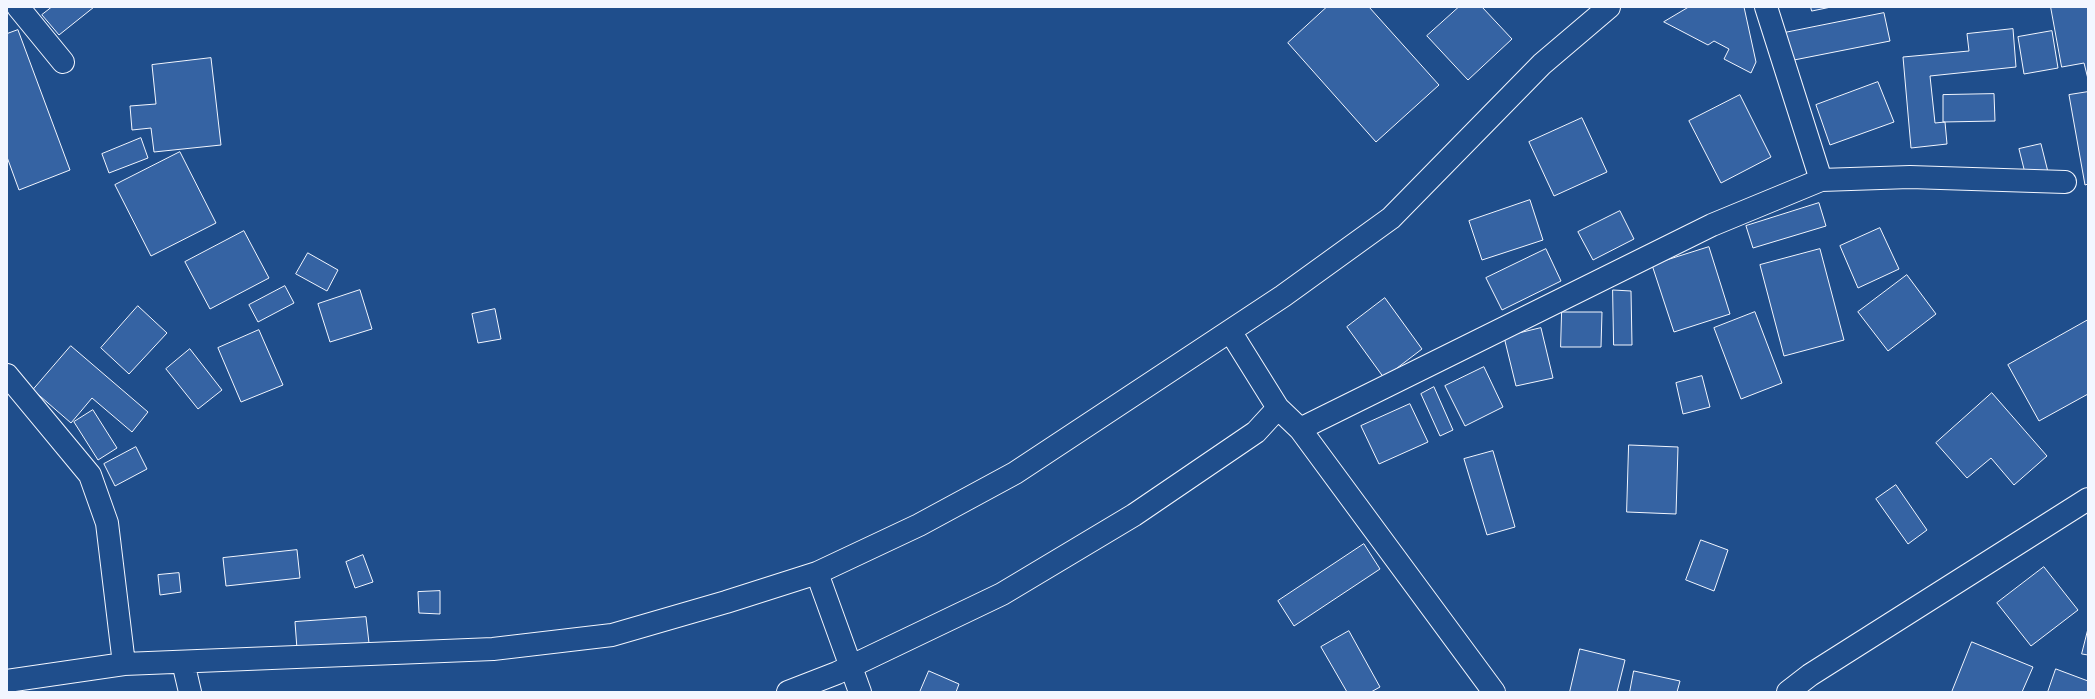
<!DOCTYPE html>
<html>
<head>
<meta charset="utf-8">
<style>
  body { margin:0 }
  #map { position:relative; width:2095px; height:699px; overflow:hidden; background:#1f4e8c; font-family:Overpass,sans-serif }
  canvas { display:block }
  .frame { position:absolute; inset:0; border:8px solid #f2f6ff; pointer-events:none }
</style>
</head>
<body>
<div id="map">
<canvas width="2095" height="699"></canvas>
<div class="frame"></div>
</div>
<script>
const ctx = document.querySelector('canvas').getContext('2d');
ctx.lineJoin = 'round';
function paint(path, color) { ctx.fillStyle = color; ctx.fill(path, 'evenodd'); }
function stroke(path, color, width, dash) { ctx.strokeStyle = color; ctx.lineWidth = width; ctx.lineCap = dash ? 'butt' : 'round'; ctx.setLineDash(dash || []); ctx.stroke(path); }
const building = new Path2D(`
  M 52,7 L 94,7 L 59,35 L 42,15 Z
  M 1327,7 L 1369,7 L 1439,85 L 1376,142 L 1288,43 Z
  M 1459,7 L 1482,7 L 1512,39 L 1468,80 L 1427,36 Z
  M 1689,7 L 1744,7 L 1756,62 L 1751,73 L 1724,59 L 1729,49 L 1714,41 L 1708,45 L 1664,22 Z
  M 1811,7 L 1831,7 L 1812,11 Z
  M 2051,7 L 2088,7 L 2088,79 L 2084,63 L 2062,67 Z
  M 1884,13 L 1890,41 L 1789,61 L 1784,33 Z
  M 2013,29 L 2016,67 L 1930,76 L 1935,123 L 1945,122 L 1947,144 L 1911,148 L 1903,57 L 1969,51 L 1967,34 Z
  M 18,30 L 70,170 L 19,190 L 7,157 L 7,34 Z
  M 2052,31 L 2058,68 L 2024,74 L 2018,37 Z
  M 211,58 L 221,145 L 154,152 L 151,128 L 132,130 L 130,106 L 156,104 L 152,65 Z
  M 1878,82 L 1894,122 L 1830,145 L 1816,105 Z
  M 2088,92 L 2088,184 L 2085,185 L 2069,95 Z
  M 1994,94 L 1995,121 L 1943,122 L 1943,95 Z
  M 1740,95 L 1771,157 L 1721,183 L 1689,121 Z
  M 1582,118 L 1607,172 L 1554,196 L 1529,142 Z
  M 141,138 L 148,158 L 109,173 L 102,154 Z
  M 2041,144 L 2048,172 L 2026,177 L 2019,149 Z
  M 180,152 L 216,223 L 151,256 L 115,185 Z
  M 1530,200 L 1543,240 L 1482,260 L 1469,221 Z
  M 1819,203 L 1826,226 L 1753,248 L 1746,226 Z
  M 1620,211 L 1634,239 L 1593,260 L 1578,232 Z
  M 1880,228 L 1899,269 L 1858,288 L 1840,246 Z
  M 244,231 L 269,278 L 210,309 L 185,262 Z
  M 1709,247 L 1730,314 L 1674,332 L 1652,265 Z
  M 1546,249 L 1561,281 L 1502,310 L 1486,278 Z
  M 1820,249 L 1844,340 L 1784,356 L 1760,265 Z
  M 308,253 L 338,270 L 327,291 L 296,274 Z
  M 1907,275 L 1936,314 L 1888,351 L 1858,312 Z
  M 285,286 L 294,303 L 258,322 L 249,305 Z
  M 360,290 L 372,329 L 330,342 L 318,304 Z
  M 1613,290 L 1631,291 L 1632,345 L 1614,345 Z
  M 1385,298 L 1422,349 L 1384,378 L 1347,327 Z
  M 138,306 L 167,333 L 129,374 L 101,348 Z
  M 495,309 L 501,339 L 478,343 L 472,314 Z
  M 1562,312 L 1602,312 L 1601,347 L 1561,347 Z
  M 1755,312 L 1782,383 L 1741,399 L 1714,328 Z
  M 2088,320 L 2088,394 L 2039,421 L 2008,365 Z
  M 1541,328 L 1553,378 L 1516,386 L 1504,337 Z
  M 259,330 L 283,385 L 241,402 L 218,348 Z
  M 71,346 L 148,412 L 132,432 L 92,398 L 71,423 L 33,390 Z
  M 190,349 L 222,390 L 198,409 L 166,369 Z
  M 1484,367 L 1503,407 L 1465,426 L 1445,386 Z
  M 1702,376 L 1710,407 L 1683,414 L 1676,383 Z
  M 1434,387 L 1453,430 L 1440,436 L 1421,394 Z
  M 1992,393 L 2047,456 L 2014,485 L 1991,458 L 1967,478 L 1936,443 Z
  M 1410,404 L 1428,442 L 1379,464 L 1361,426 Z
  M 93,410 L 117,448 L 98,460 L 74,422 Z
  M 1629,445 L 1678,447 L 1676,514 L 1627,512 Z
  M 136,447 L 147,469 L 115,486 L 104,464 Z
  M 1493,451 L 1515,527 L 1487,535 L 1464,459 Z
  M 1896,485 L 1927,530 L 1908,544 L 1876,499 Z
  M 1701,540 L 1728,550 L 1714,591 L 1686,580 Z
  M 1364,544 L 1380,569 L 1294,626 L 1278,601 Z
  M 297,550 L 300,578 L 226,586 L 223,558 Z
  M 363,555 L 373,582 L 355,588 L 346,562 Z
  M 2044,567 L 2078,610 L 2031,646 L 1997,603 Z
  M 179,573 L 181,592 L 160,595 L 158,575 Z
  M 440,591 L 440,614 L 419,613 L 418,592 Z
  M 366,617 L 369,643 L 297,649 L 295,622 Z
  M 2088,629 L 2088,655 L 2082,654 Z
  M 1349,631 L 1380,687 L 1371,692 L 1347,692 L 1321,647 Z
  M 1972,642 L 2033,667 L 2022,692 L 1952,692 Z
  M 1580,649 L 1625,660 L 1617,692 L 1570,692 Z
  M 2056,669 L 2088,681 L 2088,692 L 2048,692 Z
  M 929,671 L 959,684 L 956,692 L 920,692 Z
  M 1634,671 L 1680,681 L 1677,692 L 1630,692 Z`);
const minor = new Path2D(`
  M 18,7 L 63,62
  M 1766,7 L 1821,180
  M 1230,331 L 1278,408 L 1300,429 L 1494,692
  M 7,375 L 90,475 L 107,523 L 124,664
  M 1300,429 L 1712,225 L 1821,180 L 1910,177 L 2065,182
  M 817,573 L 860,692
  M 183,662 L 190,692
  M 7,681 L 124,664 L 493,649 L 612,635 L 726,602 L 817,573 L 919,525 L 1015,473 L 1283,296 L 1391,218 L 1542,64 L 1609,7
  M 788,692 L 837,673 L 1002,594 L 1134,515 L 1256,432 L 1278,408
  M 1788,692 L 1810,675 L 2088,499`);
paint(building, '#3563a3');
stroke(building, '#f2f6ff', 1);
stroke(minor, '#f2f6ff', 24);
stroke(minor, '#1f4e8c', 22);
</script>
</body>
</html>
